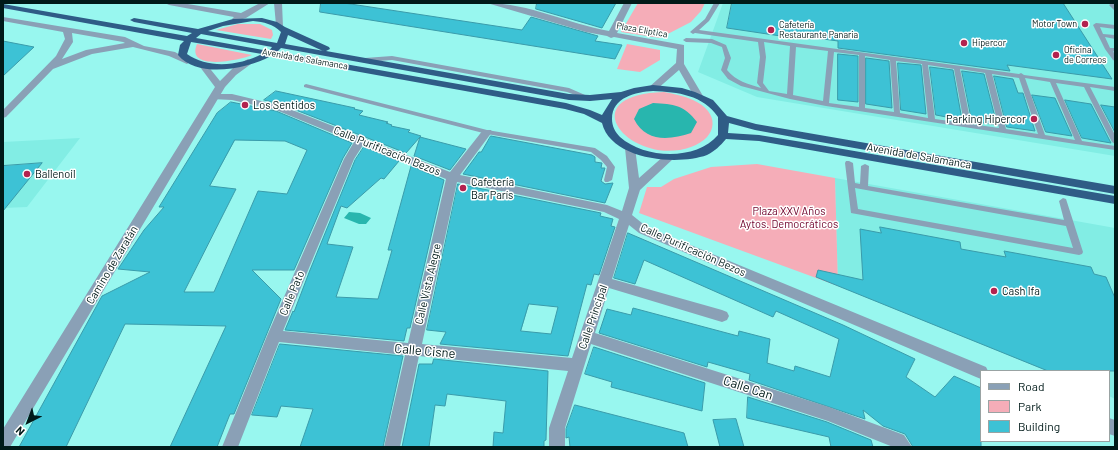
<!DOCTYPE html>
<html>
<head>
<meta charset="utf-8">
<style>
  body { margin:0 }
  #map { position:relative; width:1118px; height:450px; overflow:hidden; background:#98f7ef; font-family:Barlow,sans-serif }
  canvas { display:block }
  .frame { position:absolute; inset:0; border:4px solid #001a19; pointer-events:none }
  .legend { position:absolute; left:980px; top:370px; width:130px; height:72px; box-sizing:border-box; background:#fff; border:1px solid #99a3a3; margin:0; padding:5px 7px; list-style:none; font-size:12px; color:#001a19 }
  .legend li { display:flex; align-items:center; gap:8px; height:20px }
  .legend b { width:20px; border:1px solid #99a3a3 }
  .north { position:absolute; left:8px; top:402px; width:40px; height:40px; -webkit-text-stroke:3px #fff; paint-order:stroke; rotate:222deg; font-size:11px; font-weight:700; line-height:16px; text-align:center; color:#001a19 }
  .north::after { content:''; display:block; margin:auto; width:14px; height:18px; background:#001a19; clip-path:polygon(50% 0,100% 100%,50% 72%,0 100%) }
</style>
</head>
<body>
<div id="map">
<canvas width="1118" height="450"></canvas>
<div class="frame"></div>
<ul class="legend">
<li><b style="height:5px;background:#8aa0b6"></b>Road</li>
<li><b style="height:11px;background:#f5adb8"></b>Park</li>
<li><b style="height:11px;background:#3dc2d5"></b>Building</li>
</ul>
<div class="north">N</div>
</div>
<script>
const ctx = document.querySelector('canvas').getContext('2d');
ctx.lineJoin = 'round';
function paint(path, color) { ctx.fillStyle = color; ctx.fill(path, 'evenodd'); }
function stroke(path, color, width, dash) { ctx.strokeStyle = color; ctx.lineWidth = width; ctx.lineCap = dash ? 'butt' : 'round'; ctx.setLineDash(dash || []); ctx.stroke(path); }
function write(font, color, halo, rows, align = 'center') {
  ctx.font = font + ' Barlow,sans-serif'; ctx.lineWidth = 3; ctx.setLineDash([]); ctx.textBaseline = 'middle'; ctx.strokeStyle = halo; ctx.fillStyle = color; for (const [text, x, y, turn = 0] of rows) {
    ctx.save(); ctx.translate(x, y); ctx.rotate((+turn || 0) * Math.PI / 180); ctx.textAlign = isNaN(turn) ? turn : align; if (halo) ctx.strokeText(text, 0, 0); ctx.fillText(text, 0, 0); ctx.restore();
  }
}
const built = new Path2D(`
  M 723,3 L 1115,3 L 1115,156 L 757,97 L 698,72 Z
  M 80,138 L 27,207 L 3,208 L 3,142 Z
  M 835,178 L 1115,228 L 1115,399 L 1109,396 L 1109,371 L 1047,371 L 838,286 Z`);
const green = new Path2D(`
  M 638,3 L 705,3 L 701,11 L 691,22 L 660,38 L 621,32 Z
  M 238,24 L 260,24 L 272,30 L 273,35 L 271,39 L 216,30 Z
  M 197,44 L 252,55 C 241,60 185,72 197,44 Z
  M 627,44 L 660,50 L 660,60 L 640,72 L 617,69 Z
  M 664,92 C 674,94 684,96 693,100 C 720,112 719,137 691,147 C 632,168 568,95 664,92 Z
  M 757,164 L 835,178 L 838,286 L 639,213 L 647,187 L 661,187 L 674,179 L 711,167 Z`);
const water = new Path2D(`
  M 653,103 C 674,104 684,105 697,122 L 691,133 C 670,140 646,143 634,119 L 639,109 Z
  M 349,212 L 360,213 L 371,218 L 366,224 L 359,224 L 344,218 Z`);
const building = new Path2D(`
  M 321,3 L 344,3 L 522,30 L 531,17 L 598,36 L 595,41 L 622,45 L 615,59 L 320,12 Z
  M 537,3 L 616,3 L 602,28 L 536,9 Z
  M 732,3 L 1063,3 L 1112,79 L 1007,65 L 1010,71 L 838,48 L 838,41 L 801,36 L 801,39 L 727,28 Z
  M 3,41 L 34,47 L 3,76 Z
  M 838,54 L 858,56 L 858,102 L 838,100 Z
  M 866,58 L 889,61 L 892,108 L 866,104 Z
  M 898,63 L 921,65 L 926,114 L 901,110 Z
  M 930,67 L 953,70 L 962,120 L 936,115 Z
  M 962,71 L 984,74 L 997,125 L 972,121 Z
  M 994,76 L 1013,79 L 1018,93 L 1023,93 L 1035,131 L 1007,127 Z
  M 276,91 L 355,108 L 354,109 L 363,111 L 359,115 L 388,122 L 386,123 L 392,125 L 391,126 L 410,130 L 408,132 L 421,136 L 420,137 L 466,149 L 450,170 L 414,156 L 420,137 L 406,153 L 283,105 L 264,100 Z
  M 1032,95 L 1055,98 L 1072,136 L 1046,132 Z
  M 1065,100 L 1091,104 L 1111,143 L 1082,138 Z
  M 231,102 L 276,111 L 352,143 L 343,158 L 294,270 L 252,270 L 281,299 L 234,414 L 230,414 L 217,447 L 170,447 L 226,326 L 125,324 L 66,447 L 19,447 L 102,296 L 150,272 L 118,269 L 144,230 L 164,207 L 159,207 L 217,113 ZM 235,140 L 285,141 L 307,150 L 287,194 L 258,191 L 214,292 L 184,292 L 236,189 L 210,186 Z
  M 1101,105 L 1115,107 L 1115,132 Z
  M 491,136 L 592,155 L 595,157 L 595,162 L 602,163 L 601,168 L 605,168 L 601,181 L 605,184 L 613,183 L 605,203 L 463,174 L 479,152 L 481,152 Z
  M 364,147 L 399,161 L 384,179 L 381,178 L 347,208 L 341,206 L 327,244 L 353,247 L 336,297 L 378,299 L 392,250 L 388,250 L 411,166 L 444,180 L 410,328 L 407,328 L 404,341 L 285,330 L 293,311 L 294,312 L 310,270 L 355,160 Z
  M 42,163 L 3,211 L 3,166 Z
  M 458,184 L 601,213 L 600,216 L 613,219 L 611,226 L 615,227 L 599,275 L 594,274 L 591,285 L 587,284 L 568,356 L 440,344 L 446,332 L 427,330 ZM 529,304 L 558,307 L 551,334 L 521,331 Z
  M 880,227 L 960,242 L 961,249 L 1006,257 L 1004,251 L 1091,267 L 1094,274 L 1106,277 L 1115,298 L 1115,371 L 1048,371 L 816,277 L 818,270 L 863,280 L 860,229 L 881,233 Z
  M 628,233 L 843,325 L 915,359 L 906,377 L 935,397 L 954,376 L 981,388 L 981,447 L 913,447 L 905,434 L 883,426 L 863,410 L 865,419 L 749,380 L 750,374 L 708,362 L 707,367 L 599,333 L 607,309 L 631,315 L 633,308 L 738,336 L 739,331 L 770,339 L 767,363 L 794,371 L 795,366 L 830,377 L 839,339 L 776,311 L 773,317 L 644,260 L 635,284 L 614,278 Z
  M 280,344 L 403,356 L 383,447 L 300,447 L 313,409 L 281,406 L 277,417 L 252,415 Z
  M 594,347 L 705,383 L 702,411 L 611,387 L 612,382 L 585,374 Z
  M 434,359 L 548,371 L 546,440 L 544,441 L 544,447 L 493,447 L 494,432 L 503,433 L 506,401 L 447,394 L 445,406 L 435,405 L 429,447 L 402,447 L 419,364 L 432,364 Z
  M 748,397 L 827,422 L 871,440 L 873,447 L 831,447 L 829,437 L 747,418 Z
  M 575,405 L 684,433 L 688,447 L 570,447 L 569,437 L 566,438 L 566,429 Z
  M 736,419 L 744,447 L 720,447 L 713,420 Z`);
const service = new Path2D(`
  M 714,3 L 720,3 L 709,21 L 699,30 L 1019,74 L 1021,73 L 1024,75 L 1115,87 L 1115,91 L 1090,87 L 1115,135 L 1115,144 L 1112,142 L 1084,87 L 1056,83 L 1082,141 L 1115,146 L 1115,150 L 826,106 L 790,99 L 741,86 L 728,79 L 721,70 L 725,58 L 722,47 L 711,43 L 686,42 L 683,40 L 686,38 L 712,39 L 726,45 L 731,58 L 727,70 C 736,81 748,84 761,88 L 757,83 L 760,57 L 758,42 L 695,33 L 693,34 L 690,32 L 705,19 ZM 764,42 L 790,46 L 787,94 L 769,91 L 763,83 L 766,57 ZM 796,47 L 828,51 L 823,101 L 793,95 ZM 834,52 L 859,55 L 859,107 L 829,103 ZM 865,56 L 890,60 L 894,112 L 865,108 ZM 896,61 L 922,64 L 928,118 L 900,113 ZM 928,65 L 954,69 L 964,123 L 935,119 ZM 960,69 L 985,73 L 999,128 L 971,124 ZM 992,74 L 1019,78 L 1038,134 L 1006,129 ZM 1025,78 L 1050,82 L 1075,140 L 1045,135 Z
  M 1112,3 L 1115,3 L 1115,11 L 1109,5 Z
  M 1096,23 L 1115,25 L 1115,29 L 1100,27 L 1103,34 L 1115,35 L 1115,39 L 1105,37 L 1110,48 L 1115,48 L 1115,52 L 1113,51 L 1115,55 L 1115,61 L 1113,60 L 1105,49 L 1093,25 Z
  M 392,56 L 569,88 L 592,98 L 589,100 L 567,92 L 392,60 L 365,62 L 362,60 L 365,58 Z
  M 306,84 L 487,130 L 595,148 L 607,156 L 615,167 L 612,180 L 608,182 L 605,182 L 604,180 L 607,167 L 601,160 L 591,152 L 487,134 L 304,87 L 304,85 Z
  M 846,161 L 849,161 L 853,163 L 855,183 L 860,184 L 861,166 L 865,164 L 869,166 L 868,186 L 1064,220 L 1059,201 L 1063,198 L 1066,199 L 1083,252 L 1082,254 L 1079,255 L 851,213 L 845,163 ZM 855,188 L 1066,226 L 1073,248 L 858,209 Z`);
const minor = new Path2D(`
  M 165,3 L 182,3 L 241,13 L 260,3 L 270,3 L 246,18 L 236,21 L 232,19 L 234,17 L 169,5 Z
  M 274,3 L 282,3 L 283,27 L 276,25 Z
  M 487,3 C 529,3 569,24 609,31 L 624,3 L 632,3 L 617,33 L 684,45 L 684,64 L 703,96 L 698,99 L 695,98 L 679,70 L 656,90 L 653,91 L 648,88 L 676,63 L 677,49 L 614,37 L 611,38 L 607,36 L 586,32 Z
  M 3,17 L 125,37 L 144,46 L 175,52 L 191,61 L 187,64 L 169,56 L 133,47 L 92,54 L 53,69 L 6,117 L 3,118 L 3,110 L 56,56 L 65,39 L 63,32 L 3,21 ZM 72,33 L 123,42 L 125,43 L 86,50 L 62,59 L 73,42 Z
  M 215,94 L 232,94 L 282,106 L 450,172 L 483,130 L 491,130 L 492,132 L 460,175 L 607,205 L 622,211 L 629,188 L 625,148 L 626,146 L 634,146 L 635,148 L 639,178 L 665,155 L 673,155 L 674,157 L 673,159 L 640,190 L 632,215 L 647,227 L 986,367 L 988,371 L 981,371 L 981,379 L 976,377 L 639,233 L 629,225 L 612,279 L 722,310 L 727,312 L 729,316 L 727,320 L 722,322 L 609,288 L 595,333 L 829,407 L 904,435 L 912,447 L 893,447 L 828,421 L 591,344 L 565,428 L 565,447 L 549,447 L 549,428 L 568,371 L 419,356 L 400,447 L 384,447 L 405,355 L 279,342 L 238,447 L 222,447 L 267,336 L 344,159 L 354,142 L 276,110 L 232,100 L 212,99 L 212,95 ZM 363,145 L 446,179 L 408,343 L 283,331 L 354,159 ZM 457,182 L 604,212 L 619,219 L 572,358 L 422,344 Z
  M 1109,418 L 1115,420 L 1115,436 L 1109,434 Z`);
const tertiary = new Path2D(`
  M 248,59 L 252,62 L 251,64 L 236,75 L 225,87 L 10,447 L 3,447 L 3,429 L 215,87 L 200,67 L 201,65 L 207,65 L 220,81 L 234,67 Z`);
const trunk = new Path2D(`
  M 3,4 L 187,36 L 192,33 L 134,22 L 130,20 L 134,18 L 198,29 L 233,19 L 262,18 L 277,22 L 285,27 L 329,47 L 330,49 L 326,51 L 569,94 L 590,95 L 621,92 L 634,88 L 653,85 L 682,88 L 695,92 L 713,100 L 727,116 L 756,124 L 1115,186 L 1115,194 L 809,140 L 755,130 L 729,123 L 728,133 L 759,135 L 808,143 L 1115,196 L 1115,204 L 759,141 L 726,139 C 720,146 715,151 707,155 C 677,166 611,160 602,123 L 584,114 L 565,109 L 271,56 C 247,69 198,79 178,55 L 180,45 L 184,41 L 3,8 ZM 253,21 C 264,22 273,24 281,32 L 277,43 L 208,31 L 223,26 ZM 201,34 L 272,47 L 269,51 L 196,38 ZM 288,35 L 323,51 L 324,51 L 285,44 ZM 191,42 L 262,54 C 239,66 208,69 187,54 ZM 281,48 L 569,100 L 590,101 L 612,99 L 602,115 L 590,110 L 566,103 L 277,52 ZM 653,91 C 678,92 703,95 718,117 L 718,135 C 696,161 645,159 620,137 C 615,132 612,126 612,119 C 612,97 636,92 653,91 Z`);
const markers = [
  [1085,24,4,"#b3224f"],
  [771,30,4,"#b3224f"],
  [964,43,4,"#b3224f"],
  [1056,55,4,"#b3224f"],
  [245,105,4,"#b3224f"],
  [1034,119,4,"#b3224f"],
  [27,174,4,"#b3224f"],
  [463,188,4,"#b3224f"],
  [994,291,4,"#b3224f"]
];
const farPoinames = [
  ["Motor Town",1077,24,"right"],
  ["Cafetería",779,25],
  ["Restaurante Panaria",779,35],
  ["Hipercor",972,43],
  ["Oficina",1064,50],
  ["de Correos",1064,60]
];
const farStreetnames = [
  ["Plaza Elíptica",642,30,10],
  ["Avenida de Salamanca",305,59,10]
];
const poiNames = [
  ["Los Sentidos",253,105],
  ["Parking Hipercor",1026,119,"right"],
  ["Ballenoil",35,174],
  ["Cafetería",471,182],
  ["Bar París",471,195],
  ["Cash Ifa",1002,291]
];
const streetNames = [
  ["Calle Purificación Bezos",387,151,22],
  ["Avenida de Salamanca",919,156,10],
  ["Calle Purificación Bezos",693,250,24],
  ["Camino de Zaratán",112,265,-59],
  ["Calle Vista Alegre",428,284,-77],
  ["Calle Pato",292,293,-67],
  ["Calle Principal",593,317,-71]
];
const parkNames = [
  ["Plaza XXV Años",789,211],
  ["Aytos. Democráticos",789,224]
];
const nearStreetnames = [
  ["Calle Cisne",425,351,5],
  ["Calle Can",748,388,18]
];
paint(built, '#82ede4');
paint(green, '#f5adb8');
paint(water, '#28b6ae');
paint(building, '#3dc2d5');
stroke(building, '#3a9baa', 1);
paint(service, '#8aa0b6');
paint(minor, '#8aa0b6');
paint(tertiary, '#8aa0b6');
paint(trunk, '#2f5c86');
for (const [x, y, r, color] of markers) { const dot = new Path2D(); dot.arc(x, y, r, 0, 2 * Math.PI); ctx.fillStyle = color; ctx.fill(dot); stroke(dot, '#fff', 1.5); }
write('9px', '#001a19', '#fff', farPoinames, 'left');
write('9px', '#001a19', '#fff', farStreetnames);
write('11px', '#001a19', '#fff', poiNames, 'left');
write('11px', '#001a19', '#fff', streetNames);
write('11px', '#6e002a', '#fff', parkNames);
write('13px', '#001a19', '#fff', nearStreetnames);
</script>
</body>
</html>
